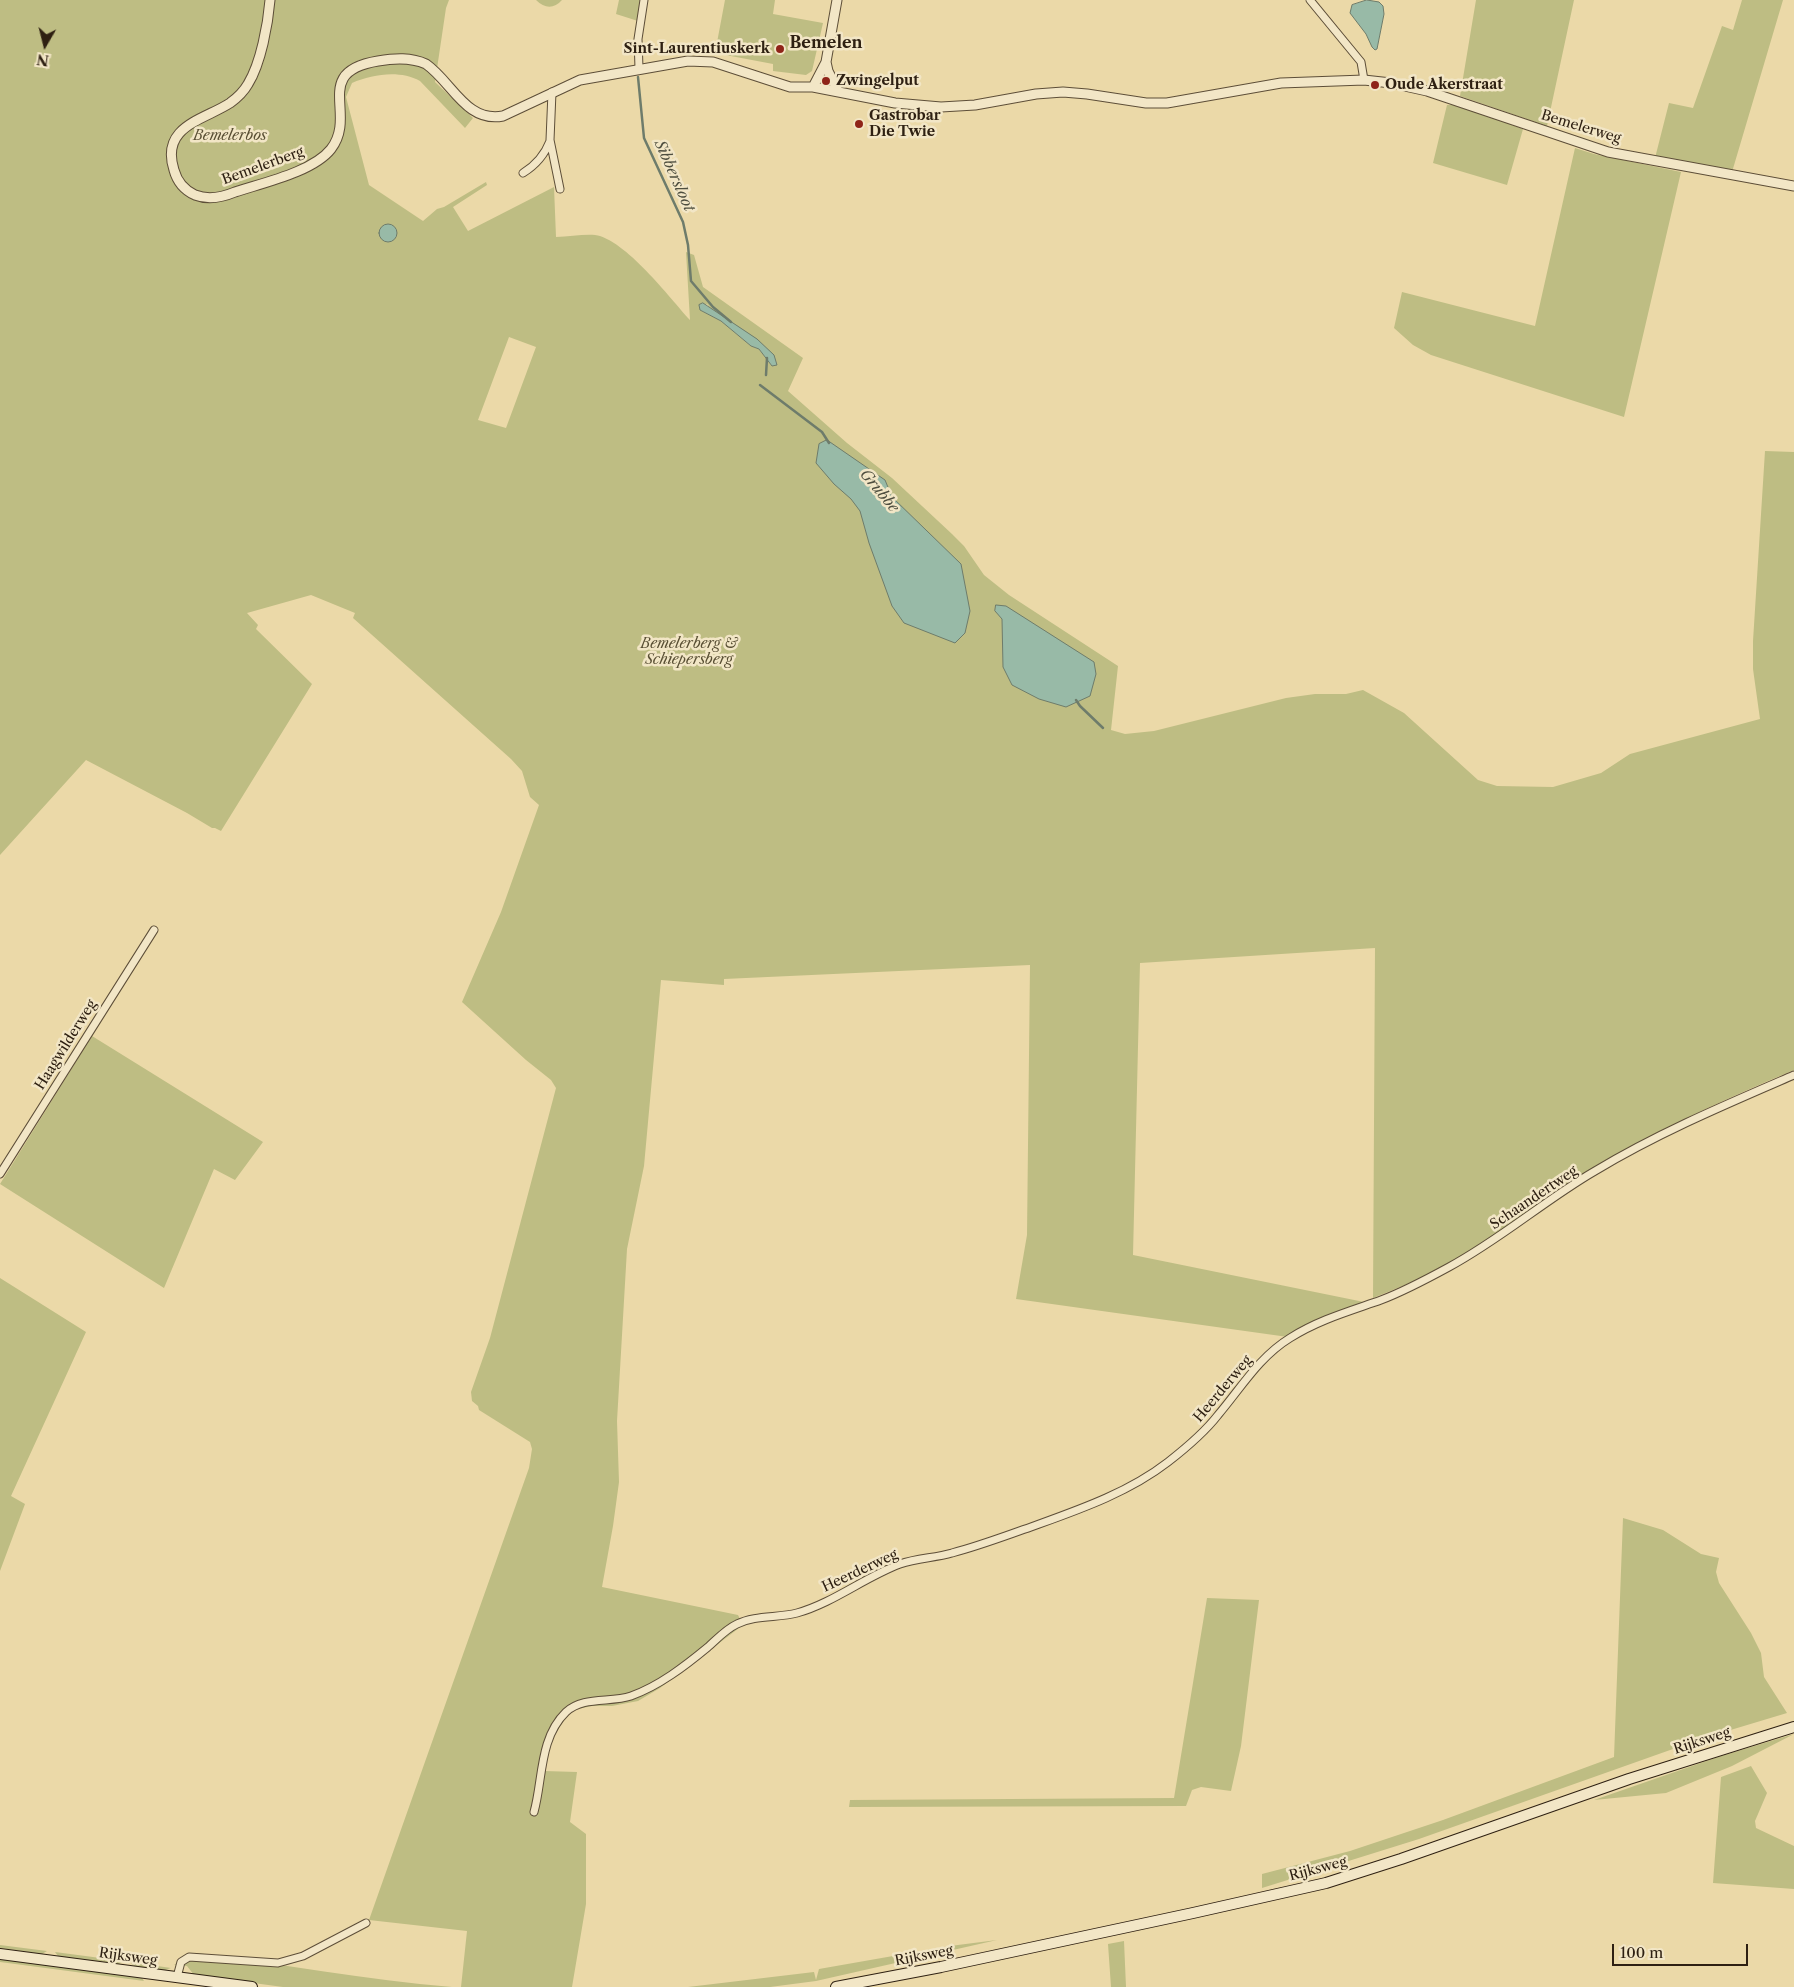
<!DOCTYPE html>
<html>
<head>
<meta charset="utf-8">
<style>
  body { margin:0 }
  #map { position:relative; width:1794px; height:1987px; overflow:hidden; background:#ebd9a8; font-family:"Libre Caslon Text",serif }
  canvas { display:block }
  .north { position:absolute; left:20px; top:20px; width:50px; height:50px; -webkit-text-stroke:4px #f2e6c6; paint-order:stroke; rotate:188deg; font-size:14px; font-weight:700; line-height:20px; text-align:center; color:#2e2012 }
  .north::after { content:''; display:block; margin:auto; width:18px; height:22px; background:#2e2012; clip-path:polygon(50% 0,100% 100%,50% 72%,0 100%) }
  .scale { position:absolute; left:1612px; top:1944px; width:136px; height:22px; box-sizing:border-box; border:2px solid #2e2012; border-top:0; padding-left:6px; font-size:15px; line-height:18px; white-space:nowrap; color:#2e2012; -webkit-text-stroke:4px #f2e6c6; paint-order:stroke }
</style>
</head>
<body>
<div id="map">
<canvas width="1794" height="1987"></canvas>
<div class="north">N</div>
<div class="scale">100 m</div>
</div>
<script>
const ctx = document.querySelector('canvas').getContext('2d');
ctx.lineJoin = 'round';
function paint(path, color) { ctx.fillStyle = color; ctx.fill(path, 'evenodd'); }
function stroke(path, color, width, dash) { ctx.strokeStyle = color; ctx.lineWidth = width; ctx.lineCap = dash ? 'butt' : 'round'; ctx.setLineDash(dash || []); ctx.stroke(path); }
function write(font, color, halo, rows, align = 'center') {
  ctx.font = font + ' "Libre Caslon Text",serif'; ctx.lineWidth = 5; ctx.setLineDash([]); ctx.textBaseline = 'middle'; ctx.strokeStyle = halo; ctx.fillStyle = color; for (const [text, x, y, turn = 0] of rows) {
    ctx.save(); ctx.translate(x, y); ctx.rotate((+turn || 0) * Math.PI / 180); ctx.textAlign = isNaN(turn) ? turn : align; if (halo) ctx.strokeText(text, 0, 0); ctx.fillText(text, 0, 0); ctx.restore();
  }
}
const green = new Path2D(`
  M 0,0 L 449,0 L 446,8 L 435,82 L 473,118 L 465,128 L 420,81 C 400,70 373,74 352,83 L 346,97 L 369,185 L 423,221 L 437,209 L 444,207 L 486,182 L 487,185 L 453,207 L 468,231 L 554,187 L 556,237 C 569,237 583,234 595,235 C 625,239 670,298 690,320 L 686,252 L 694,255 L 703,287 L 803,358 L 788,391 L 847,443 L 892,478 L 952,534 L 964,546 L 984,575 L 1009,595 L 1118,666 L 1111,730 L 1125,734 L 1154,731 L 1286,698 L 1315,694 L 1346,694 L 1363,690 L 1404,713 L 1478,780 L 1497,786 L 1553,787 L 1601,773 L 1630,754 L 1760,719 L 1753,669 L 1753,641 L 1765,451 L 1794,452 L 1794,1070 C 1718,1102 1644,1136 1574,1179 C 1546,1196 1521,1217 1494,1236 C 1458,1262 1414,1282 1373,1298 L 1375,948 L 1140,963 L 1133,1255 L 1364,1302 C 1337,1311 1312,1321 1288,1337 L 1016,1299 L 1027,1235 L 1030,965 L 724,979 L 724,985 L 661,980 L 644,1166 L 627,1249 L 617,1421 L 619,1482 L 613,1526 L 602,1587 L 738,1615 L 743,1625 L 660,1688 L 638,1701 L 612,1706 L 592,1706 L 573,1710 L 566,1717 L 551,1741 L 544,1771 L 577,1772 L 570,1822 L 586,1834 L 586,1904 L 572,1987 L 461,1987 L 467,1931 L 369,1920 L 529,1468 L 532,1449 L 530,1442 L 479,1410 L 478,1406 L 472,1401 L 471,1392 L 490,1338 L 556,1088 L 551,1080 L 526,1060 L 462,1002 L 501,912 L 539,805 L 530,797 L 522,771 L 511,759 L 353,618 L 355,613 L 311,595 L 247,613 L 258,625 L 256,629 L 312,684 L 221,831 L 215,828 L 212,828 L 187,813 L 86,760 L 0,855 ZM 707,304 L 712,310 L 775,361 L 772,366 L 759,349 L 751,346 L 721,321 L 700,310 ZM 509,337 L 536,347 L 506,428 L 478,420 Z
  M 536,0 L 562,0 C 554,9 545,9 536,0 Z
  M 619,0 L 640,0 L 638,21 L 616,14 Z
  M 725,0 L 775,0 L 773,14 L 823,23 L 812,71 L 806,75 L 773,71 L 773,64 L 715,53 Z
  M 1476,0 L 1574,0 L 1547,126 L 1460,96 Z
  M 1742,0 L 1783,0 L 1732,172 L 1655,158 L 1669,103 L 1693,108 L 1722,26 L 1733,30 Z
  M 1447,105 L 1457,105 L 1523,129 L 1507,185 L 1433,163 Z
  M 1575,148 L 1594,154 L 1681,172 L 1624,417 L 1431,355 L 1413,345 L 1394,328 L 1402,292 L 1535,326 Z
  M 92,1036 L 263,1142 L 235,1180 L 214,1169 L 164,1288 L 0,1184 Z
  M 0,1278 L 86,1332 L 11,1496 L 25,1504 L 0,1571 Z
  M 1623,1518 L 1663,1530 L 1701,1554 L 1719,1558 L 1716,1572 L 1719,1583 L 1751,1633 L 1761,1653 L 1764,1677 L 1787,1713 L 1704,1738 L 1419,1839 L 1262,1888 L 1262,1874 L 1350,1851 L 1443,1820 L 1614,1757 Z
  M 1207,1598 L 1259,1600 L 1241,1746 L 1231,1791 L 1201,1787 L 1192,1790 L 1186,1806 L 849,1807 L 850,1800 L 1174,1798 Z
  M 1794,1734 L 1732,1766 L 1666,1793 L 1594,1800 L 1718,1757 Z
  M 1751,1766 L 1767,1793 L 1755,1821 L 1756,1828 L 1794,1846 L 1794,1889 L 1713,1883 L 1721,1777 Z
  M 997,1940 L 816,1981 L 770,1987 L 688,1987 L 814,1972 L 816,1980 L 819,1969 L 950,1946 Z
  M 1124,1941 L 1126,1987 L 1111,1987 L 1108,1944 Z
  M 0,1945 L 47,1951 L 42,1954 L 0,1948 Z
  M 55,1952 L 123,1961 L 119,1964 L 58,1956 Z
  M 197,1953 C 282,1964 366,1980 452,1987 L 283,1987 L 194,1975 L 187,1966 L 174,1965 L 190,1955 Z
  M 0,1958 L 142,1978 L 144,1981 L 0,1962 Z
  M 130,1962 L 171,1968 L 165,1970 L 134,1966 Z`);
const water = new Path2D(`
  M 1367,0 L 1379,2 L 1383,6 L 1384,14 L 1377,49 L 1375,50 L 1372,47 L 1366,34 L 1350,13 L 1352,5 Z
  M379 233a9 9 0 1 1 18 0a9 9 0 1 1-18 0Z
  M 703,303 L 757,339 L 774,355 L 777,365 L 772,366 L 759,349 L 751,346 L 721,321 L 700,310 L 699,305 Z
  M 827,440 L 885,480 L 892,497 L 961,564 L 970,611 L 965,633 L 955,643 L 904,623 L 892,606 L 869,543 L 860,511 L 851,499 L 834,484 L 816,463 L 819,444 Z
  M 996,605 L 1006,606 L 1094,662 L 1096,674 L 1090,696 L 1066,707 L 1039,699 L 1012,685 L 1003,667 L 1002,619 L 995,611 Z`);
const stream = new Path2D(`
  M 638,77 L 644,138 L 683,222 L 688,245 L 691,281 L 713,307 L 731,322
  M 766,375 L 767,358
  M 760,385 L 822,432 L 829,443
  M 1076,700 L 1080,706 L 1103,728`);
const minor = new Path2D(`
  M 1310,0 L 1361,62 L 1364,80
  M 639,68 L 638,39 L 644,0
  M 552,92 L 550,140 L 560,189
  M 523,173 C 536,165 545,154 550,141
  M 0,1174 L 154,930
  M 534,1812 C 543,1780 539,1738 566,1712 C 583,1696 610,1703 631,1696 C 659,1686 685,1666 708,1647 C 717,1639 726,1629 737,1624 C 755,1615 778,1618 797,1613 C 833,1603 865,1577 900,1564 C 917,1558 935,1558 952,1553 C 979,1546 1005,1536 1031,1527 C 1078,1510 1128,1493 1168,1462 C 1186,1448 1204,1433 1218,1415 C 1241,1388 1259,1357 1290,1338 C 1318,1320 1350,1311 1381,1300 C 1405,1291 1427,1279 1449,1267 C 1501,1239 1545,1200 1595,1171 C 1658,1133 1727,1104 1794,1075
  M 177,1977 L 181,1962 L 189,1957 L 278,1963 L 303,1956 L 366,1923`);
const tertiary = new Path2D(`
  M 270,0 C 268,24 261,63 248,84 C 244,91 237,98 230,103 C 204,120 160,126 174,170 C 177,181 184,190 195,195 C 208,200 223,197 235,192 C 262,183 313,172 331,149 C 358,114 311,72 378,61 C 395,58 411,57 426,64 C 452,82 466,123 503,116 L 580,80 L 688,61 L 713,62 L 790,87 L 813,87 L 895,103 L 941,107 L 975,105 L 1036,94 L 1063,92 L 1087,94 L 1146,103 L 1167,103 L 1281,83 L 1364,80 L 1391,83 L 1427,91 L 1608,152 L 1794,186
  M 837,0 L 826,62 L 828,71 L 838,91
  M 813,87 L 826,62`);
const secondary = new Path2D(`
  M 0,1954 L 252,1987
  M 836,1987 L 941,1967 L 1193,1913 L 1326,1883 L 1401,1859 L 1629,1779 L 1794,1727`);
const markers = [
  [780,49,5,"#8f2418"],
  [826,81,5,"#8f2418"],
  [1375,85,5,"#8f2418"],
  [859,124,5,"#8f2418"]
];
const poiNames = [
  ["Sint-Laurentiuskerk",770,49,"right"],
  ["Zwingelput",836,81],
  ["Oude Akerstraat",1385,85],
  ["Gastrobar",869,116],
  ["Die Twie",869,132]
];
const streetNames = [
  ["Bemelerweg",1581,127,17],
  ["Bemelerberg",263,166,-20],
  ["Haagwilderweg",66,1045,-58],
  ["Schaandertweg",1534,1198,-34],
  ["Heerderweg",1223,1389,-50],
  ["Heerderweg",860,1571,-25],
  ["Rijksweg",1702,1741,-18],
  ["Rijksweg",1318,1869,-15],
  ["Rijksweg",924,1956,-11],
  ["Rijksweg",128,1957,8]
];
const parkNames = [
  ["Bemelerbos",230,136],
  ["Bemelerberg &",689,644],
  ["Schiepersberg",689,660]
];
const waterNames = [
  ["Sibbersloot",674,176,66],
  ["Grubbe",879,491,50]
];
const quarterNames = [
  ["Bemelen",826,43]
];
paint(green, '#bebd83');
paint(water, '#98baa7');
stroke(water, '#6e7c6b', 1);
stroke(stream, '#6e7c6b', 2.5);
stroke(minor, '#5d4e38', 9);
stroke(tertiary, '#5d4e38', 11);
stroke(secondary, '#2e2012', 12);
stroke(minor, '#f2e6c6', 7);
stroke(tertiary, '#f2e6c6', 9);
stroke(secondary, '#f2e6c6', 10);
for (const [x, y, r, color] of markers) { const dot = new Path2D(); dot.arc(x, y, r, 0, 2 * Math.PI); ctx.fillStyle = color; ctx.fill(dot); stroke(dot, '#f2e6c6', 2); }
write('bold 14px', '#2e2012', '#f2e6c6', poiNames, 'left');
write('14px', '#2e2012', '#f2e6c6', streetNames);
write('italic 14px', '#594f34', '#f2e6c6', parkNames);
write('italic 15px', '#4e4e3f', '#f2e6c6', waterNames);
write('bold 16px', '#2e2012', '#f2e6c6', quarterNames);
</script>
</body>
</html>
